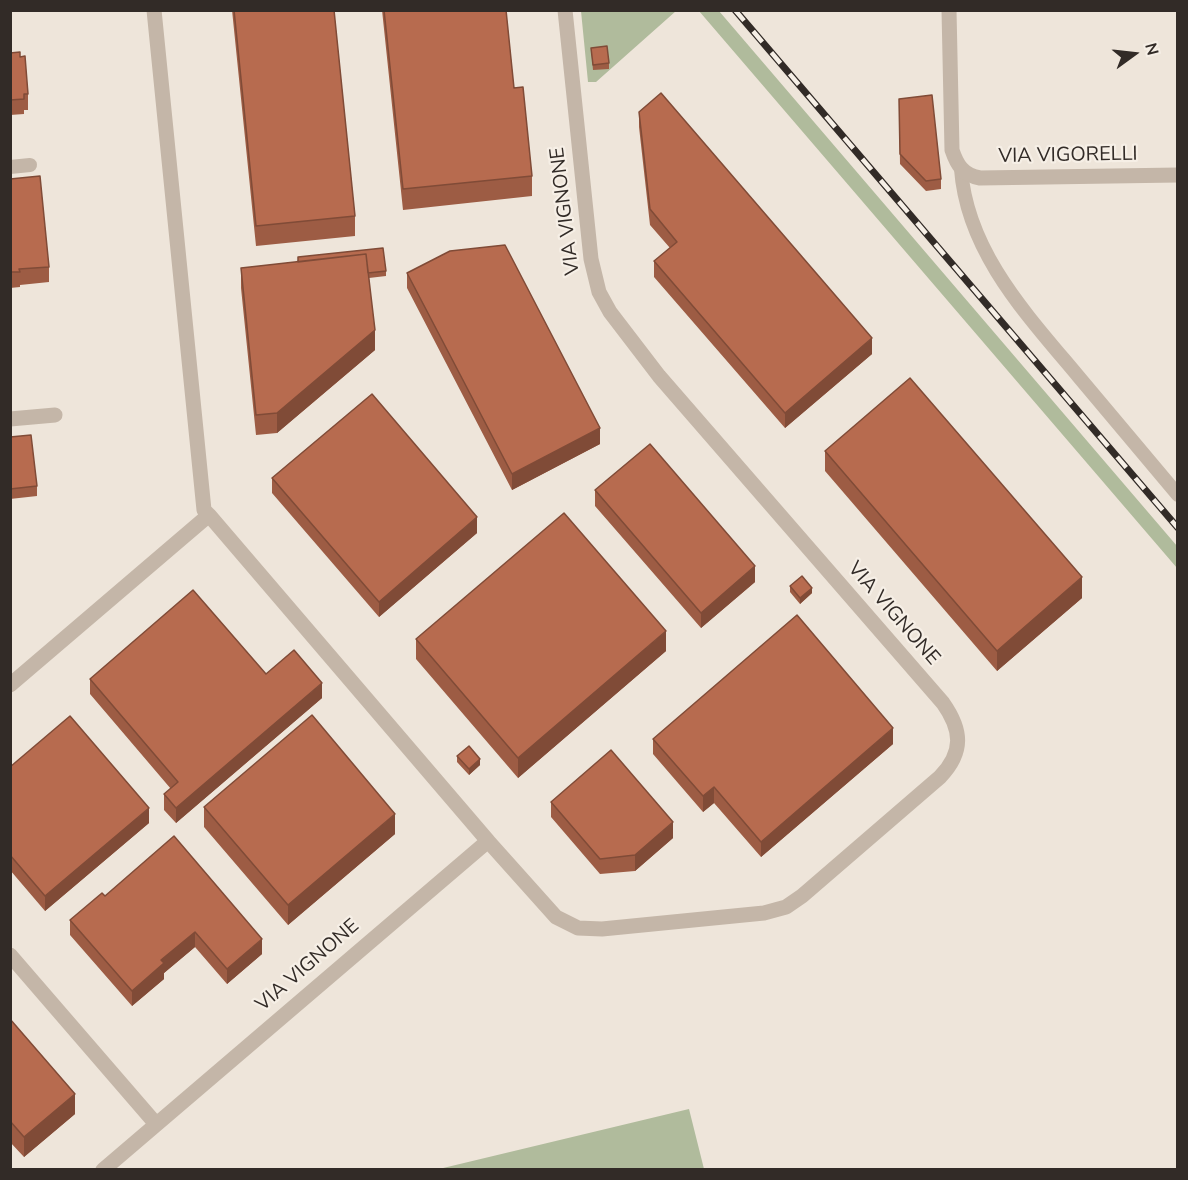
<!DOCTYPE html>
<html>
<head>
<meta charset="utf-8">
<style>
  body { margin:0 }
  #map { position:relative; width:1188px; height:1180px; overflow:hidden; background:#eee5da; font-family:"Nunito Sans",sans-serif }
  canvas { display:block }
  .frame { position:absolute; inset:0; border:12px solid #322b27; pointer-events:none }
  .north { position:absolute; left:1104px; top:24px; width:60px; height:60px; -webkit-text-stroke:4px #f6efe6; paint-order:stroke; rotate:75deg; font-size:16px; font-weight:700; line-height:24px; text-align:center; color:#322b27 }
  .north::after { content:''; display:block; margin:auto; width:21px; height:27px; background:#322b27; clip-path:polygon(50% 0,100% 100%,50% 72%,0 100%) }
</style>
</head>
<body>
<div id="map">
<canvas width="1188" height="1180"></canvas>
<div class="frame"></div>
<div class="north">N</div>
</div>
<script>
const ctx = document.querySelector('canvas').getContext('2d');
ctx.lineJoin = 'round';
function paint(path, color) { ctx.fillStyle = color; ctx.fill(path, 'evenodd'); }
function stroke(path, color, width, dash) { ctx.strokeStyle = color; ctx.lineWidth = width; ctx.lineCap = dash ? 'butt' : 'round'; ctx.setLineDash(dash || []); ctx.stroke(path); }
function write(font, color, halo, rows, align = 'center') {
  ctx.font = font + ' "Nunito Sans",sans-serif'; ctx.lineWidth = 4.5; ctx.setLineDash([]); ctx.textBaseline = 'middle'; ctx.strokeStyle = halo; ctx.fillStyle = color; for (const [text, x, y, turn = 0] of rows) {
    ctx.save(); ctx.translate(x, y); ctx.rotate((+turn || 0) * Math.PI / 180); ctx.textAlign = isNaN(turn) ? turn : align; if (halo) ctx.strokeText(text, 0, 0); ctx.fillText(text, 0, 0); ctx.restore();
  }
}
const green = new Path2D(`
  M 581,11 L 676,11 L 596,82 L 588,82 Z
  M 699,11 L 719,11 L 1177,546 L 1177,568 Z
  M 689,1109 L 704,1169 L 439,1169 Z`);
const lane = new Path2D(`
  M 10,167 L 30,165
  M 961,169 C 967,252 1027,315 1078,376 C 1111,415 1144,455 1178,495`);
const street = new Path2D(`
  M 949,10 L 952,150 C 957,165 963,175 980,178 L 1178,175
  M 10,419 L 55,415
  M 209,515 L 488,841
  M 10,685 L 209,515 L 204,510 L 154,10
  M 10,955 L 156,1124
  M 103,1170 L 488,841 L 556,917 L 578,928 L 602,929 L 764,913 L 786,907 L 802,896 L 940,777 C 964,752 962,730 943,703 L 659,376 L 610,312 L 599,292 L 591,259 L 565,10`);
const rail = new Path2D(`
  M 735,10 L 1178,528`);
const wall = new Path2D(`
  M 232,10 L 334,10 L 355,216 L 355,236 L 256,246 Z
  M 382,10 L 506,10 L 514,88 L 532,176 L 532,196 L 403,210 Z
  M 591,48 L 609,63 L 609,69 L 593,70 Z
  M 10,53 L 28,94 L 28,110 L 24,110 L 24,114 L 10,115 Z
  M 899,99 L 941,179 L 941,189 L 926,191 L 900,164 Z
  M 639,112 L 872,354 L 785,428 L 654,277 L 654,261 L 670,248 L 650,225 L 639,127 Z
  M 10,179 L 49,267 L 49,282 L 20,285 L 20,287 L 10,288 Z
  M 298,257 L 386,271 L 386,276 L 369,278 L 375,350 L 277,433 L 256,435 L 241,288 L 241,268 L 298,262 Z
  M 407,273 L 600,444 L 512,490 L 407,288 Z
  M 10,437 L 37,486 L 37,496 L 10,499 Z
  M 825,451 L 1082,598 L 997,671 L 825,471 Z
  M 272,478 L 477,533 L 379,617 L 272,493 Z
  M 595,490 L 755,582 L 701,628 L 595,506 Z
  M 790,586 L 812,593 L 800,604 L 790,592 Z
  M 416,639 L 666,651 L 518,778 L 416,659 Z
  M 266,674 L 322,698 L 176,823 L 164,810 L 164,794 L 171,789 L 90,694 L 90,679 Z
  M 653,739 L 893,744 L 761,857 L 714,803 L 703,812 L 653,754 Z
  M 457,756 L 480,765 L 469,775 L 457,762 Z
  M 10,767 L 149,823 L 45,911 L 10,870 Z
  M 551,802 L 673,838 L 635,871 L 600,874 L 551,817 Z
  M 204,807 L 395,834 L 288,925 L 204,827 Z
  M 105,896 L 262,954 L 227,984 L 195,947 L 164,973 L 164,979 L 132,1006 L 70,935 L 70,920 Z
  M 10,1019 L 75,1114 L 24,1157 L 10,1142 Z`);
const shadedWall = new Path2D(`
  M 375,330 L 375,350 L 277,433 L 277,413 Z
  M 872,338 L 872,354 L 785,428 L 785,413 Z
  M 600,428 L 600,444 L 512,490 L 512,474 Z
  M 477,517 L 477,533 L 379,617 L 379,602 Z
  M 755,566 L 755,582 L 701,628 L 701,613 Z
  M 1082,577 L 1082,598 L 997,671 L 997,651 Z
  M 812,588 L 812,593 L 800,604 L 800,598 Z
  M 666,631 L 666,651 L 518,778 L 518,758 Z
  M 322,683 L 322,698 L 176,823 L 176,808 Z
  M 893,728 L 893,744 L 761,857 L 761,842 Z
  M 480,759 L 480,765 L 469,775 L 469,769 Z
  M 714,787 L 714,803 L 703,812 L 703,796 Z
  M 149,808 L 149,823 L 45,911 L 45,896 Z
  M 395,814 L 395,834 L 288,925 L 288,905 Z
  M 673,822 L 673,838 L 635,871 L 635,855 Z
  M 195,932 L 195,947 L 164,973 L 164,979 L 132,1006 L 132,991 L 161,960 Z
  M 262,939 L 262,954 L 227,984 L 227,969 Z
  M 75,1094 L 75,1114 L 24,1157 L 24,1137 Z`);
const building = new Path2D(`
  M 234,10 L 334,10 L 355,216 L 256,226 Z
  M 384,10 L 506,10 L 514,88 L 523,87 L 532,176 L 403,189 Z
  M 607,46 L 609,63 L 593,65 L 591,48 Z
  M 20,52 L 20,57 L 25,56 L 28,94 L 24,94 L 24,99 L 10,100 L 10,53 Z
  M 661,93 L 872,338 L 785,413 L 654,261 L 677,242 L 650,209 L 639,112 Z
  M 932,95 L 941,179 L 926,181 L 900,154 L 899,99 Z
  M 40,176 L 49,267 L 19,269 L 20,272 L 10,272 L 10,179 Z
  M 505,245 L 600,428 L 512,474 L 407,273 L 450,251 Z
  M 383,248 L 386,271 L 368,273 L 366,254 L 298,262 L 298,257 Z
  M 366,254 L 375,330 L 277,413 L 256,415 L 241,268 Z
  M 910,378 L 1082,577 L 997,651 L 825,451 Z
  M 372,394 L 477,517 L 379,602 L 272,478 Z
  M 31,435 L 37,486 L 10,489 L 10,437 Z
  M 650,444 L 755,566 L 701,613 L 595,490 Z
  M 564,513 L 666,631 L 518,758 L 416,639 Z
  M 802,576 L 812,588 L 800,598 L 790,586 Z
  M 193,590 L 266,674 L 294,650 L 322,683 L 176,808 L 164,794 L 178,782 L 90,679 Z
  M 797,615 L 893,728 L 761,842 L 714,787 L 703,796 L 653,739 Z
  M 312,715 L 395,814 L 288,905 L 204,807 Z
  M 70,716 L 149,808 L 45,896 L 10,855 L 10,767 Z
  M 469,746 L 480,759 L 469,769 L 457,756 Z
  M 611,750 L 673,822 L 635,855 L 600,859 L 551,802 Z
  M 174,836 L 262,939 L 227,969 L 195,932 L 161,960 L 164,963 L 132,991 L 70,920 L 102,893 L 105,896 Z
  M 10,1019 L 75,1094 L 24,1137 L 10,1121 Z`);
const streetNames = [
  ["VIA VIGORELLI",1068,156,-1],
  ["VIA VIGNONE",566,211,-97],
  ["VIA VIGNONE",893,614,49],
  ["VIA VIGNONE",308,966,-41]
];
paint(green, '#b0bb9c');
stroke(lane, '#c4b6a8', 14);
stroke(street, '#c4b6a8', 15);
stroke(rail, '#322b27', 7);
stroke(rail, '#f6efe6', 4.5, [14]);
paint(wall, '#9d5c44');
paint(shadedWall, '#804b37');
paint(building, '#b76b4f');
stroke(building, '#804b37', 1.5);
write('20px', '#322b27', '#f6efe6', streetNames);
</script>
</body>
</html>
